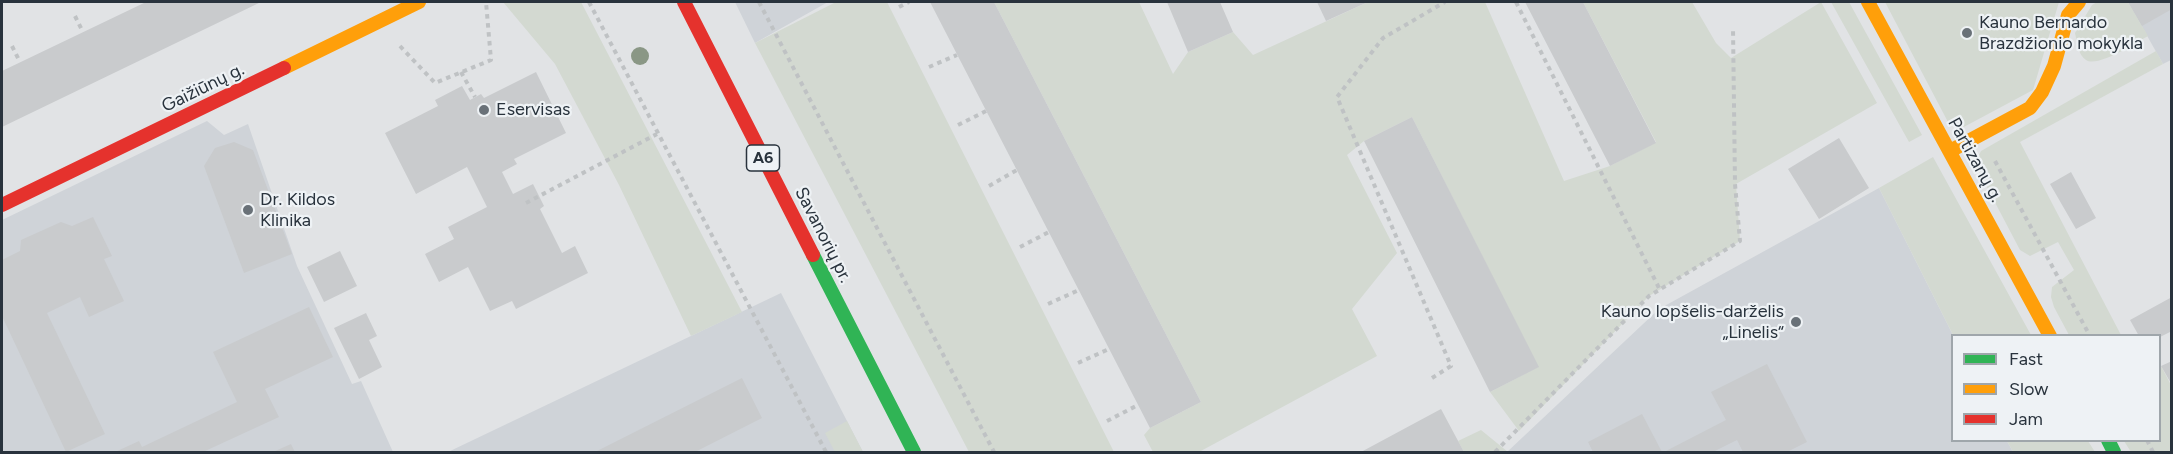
<!DOCTYPE html>
<html>
<head>
<meta charset="utf-8">
<style>
	body { margin:0 }
	#map { position:relative; width:2173px; height:454px; overflow:hidden; background:#e1e3e5; font-family:Figtree,sans-serif }
	canvas { display:block }
	.frame { position:absolute; inset:0; border:3px solid #29333d; pointer-events:none }
	.legend { position:absolute; left:1951px; top:334px; width:210px; height:108px; box-sizing:border-box; background:#eef2f5; border:2px solid #9fa6ab; margin:0; padding:8px 10px; list-style:none; font-size:18px; color:#29333d }
	.legend li { display:flex; align-items:center; gap:12px; height:30px }
	.legend b { width:30px; border:2px solid #9fa6ab }
</style>
</head>
<body>
<div id="map">
<canvas width="2173" height="454"></canvas>
<div class="frame"></div>
<ul class="legend">
<li><b style="height:8px;background:#30b455"></b>Fast</li>
<li><b style="height:8px;background:#ff9f0a"></b>Slow</li>
<li><b style="height:8px;background:#e5322d"></b>Jam</li>
</ul>
</div>
<script>
const context = document.querySelector('canvas').getContext('2d');
context.lineJoin = 'round';
function fillPath(path, color) { context.fillStyle = color; context.fill(path, 'evenodd'); }
function stroke(path, color, width, dash) { context.strokeStyle = color; context.lineWidth = width; context.lineCap = dash ? 'butt' : 'round'; context.setLineDash(dash || []); context.stroke(path); }
function drawText(font, color, halo, rows, align = 'center') {
  context.font = font + ' Figtree,sans-serif'; context.lineWidth = 4.5; context.setLineDash([]); context.textBaseline = 'middle'; context.strokeStyle = halo; context.fillStyle = color; for (const [text, x, y, turn = 0] of rows) {
    context.save(); context.translate(x, y); context.rotate((+turn || 0) * Math.PI / 180); context.textAlign = isNaN(turn) ? turn : align; if (halo) context.strokeText(text, 0, 0); context.fillText(text, 0, 0); context.restore();
  }
}
fillPath(new Path2D(`
	M735,2H828L755,43Z
	M2128,2H2171V60L2163,64Z
	M207,121L224,135L248,124L297,266L352,384L361,381L393,452H2V220Z
	M1879,188L1953,335L1952,440L2007,441L2013,452H1507L1659,309Z
	M781,293L863,452H448Z`), '#cfd3d8');
fillPath(new Path2D(`
	M503,2H581L742,312L691,336L619,185L555,64Z
	M836,2H887L1114,452H969L755,43Z
	M994,2H1139L1173,74L1188,52L1233,32L1253,55L1368,2H1485L1564,181L1610,166L1656,142L1583,2H1692L1716,43L1731,58L1821,2L1877,103L1736,184L1740,241L1649,296L1519,431L1490,392L1538,367L1412,117L1364,141L1347,155L1397,253L1352,309L1377,356L1199,452H1153L1144,435L1150,428L1201,402Z
	M1831,2H1849L1922,135L1909,142Z
	M1885,2H2059L2033,90L1960,129L1948,122Z
	M2097,2H2128L2148,36C2137,42 2098,68 2086,60C2078,55 2077,42 2075,33L2092,5Z
	M2156,51L2163,64L2020,142L2121,335H2069L2054,307L2051,297L2052,287L2074,270L2058,242L2030,256L2020,250L1979,172L1977,159L1981,151Z
	M1933,157L2031,335H1953L1879,188Z
	M2161,366L2171,385V452H2131L2124,441L2160,440Z
	M847,421L863,452H835L825,433Z
	M1481,430L1508,452H1464L1458,441Z
	M2007,441H2088L2095,452H2013Z`), '#d3d9d1');
fillPath(new Path2D(`
	M146,2H261L2,127V71Z
	M930,2H994L1201,402L1150,428Z
	M1167,2H1220L1233,32L1188,52Z
	M1317,2H1368L1326,21Z
	M1525,2H1583L1656,143L1610,166Z
	M2128,2H2172V9L2142,26Z
	M536,72L566,133L514,159L517,164L502,172L513,194L533,184L544,206L540,209L562,253L575,246L588,273L516,309L512,301L490,311L468,267L439,282L425,254L454,239L448,227L487,207L467,167L416,194L385,133L438,106L435,100L462,86L470,100L481,94L484,98Z
	M1412,117L1539,367L1490,392L1364,141Z
	M1839,138L1869,188L1819,219L1788,169Z
	M234,142L253,150L292,254L244,273L204,166L215,148Z
	M2071,172L2096,218L2076,229L2050,184Z
	M93,217L112,256L104,259L124,301L89,317L80,297L47,313L105,434L66,452L2,316V260L20,251L21,240L61,222L72,226Z
	M340,251L357,286L324,302L307,267Z
	M2172,297V331L2160,337L2139,336L2130,320Z
	M309,307L333,357L265,389L279,417L203,452H115L139,441L142,447L237,402L213,352Z
	M366,313L377,336L369,340L382,367L359,379L334,328Z
	M2172,361V385L2161,366Z
	M1767,364L1807,442L1787,452H1743L1737,440L1713,452H1664L1726,420L1711,392Z
	M742,378L762,418L695,452H595Z
	M1441,409L1464,452H1361Z
	M1642,414L1662,452H1593L1588,442Z
	M291,444L295,452H273Z`), '#c9cbcd');
stroke(new Path2D(`
	M589,2L826,452
	M759,2L994,452
	M1516,2L1660,290
	M899,7L909,2
	M75,16L83,32
	M12,46L20,62
	M400,46L435,83L491,60L486,2
	M929,67L957,55
	M461,72L475,97
	M958,125L986,111
	M1995,161L2090,336
	M989,186L1017,170
	M526,203L657,134
	M1020,247L1049,232
	M1048,304L1079,290
	M1078,363L1109,349
	M1432,378L1451,366L1337,97L1383,38L1445,2
	M1107,421L1138,405
	M2147,440L2153,452
	M1495,452L1649,296L1740,241L1735,184L1733,27`), '#bfc2c4', 4, [4.5, 4.5]);
stroke(new Path2D(`
	M813,255L914,452
	M2108,440L2114,452`), '#30b455', 14);
stroke(new Path2D(`
	M1868,2L2050,336
	M284,68L419,2
	M1950,151L2030,108L2042,92L2054,66L2068,15L2079,2`), '#ff9f0a', 14);
stroke(new Path2D(`
	M684,2L813,255
	M2,205L284,68`), '#e5322d', 14);
context.fillStyle = '#8a9785';
for (const [x, y] of [
	[640,56]
]) { context.beginPath(); context.arc(x, y, 9, 0, 2 * Math.PI); context.fill(); }
for (const [x, y, r, color] of [
	[1967,33,6,"#697178"],
	[484,110,6,"#697178"],
	[248,210,6,"#697178"],
	[1796,322,6,"#697178"]
]) { const dot = new Path2D(); dot.arc(x, y, r, 0, 2 * Math.PI); context.fillStyle = color; context.fill(dot); stroke(dot, '#eef2f5', 2); }
for (const [x, y, w] of [
	[763,158,33]
]) { const box = new Path2D(); box.roundRect(x - w / 2, y - 13, w, 26, 4.5); context.fillStyle = '#eef2f5'; context.fill(box); stroke(box, '#29333d', 1.5); }
drawText('bold 16px', '#29333d', null, [
	["A6",763,158]
]);
drawText('18px', '#29333d', '#eef2f5', [
	["Kauno Bernardo",1979,23],
	["Brazdžionio mokykla",1979,44],
	["Eservisas",496,110],
	["Dr. Kildos",260,200],
	["Klinika",260,221],
	["Kauno lopšelis-darželis",1784,312,"right"],
	["„Linelis“",1784,333,"right"]
], 'left');
drawText('18px', '#29333d', '#eef2f5', [
	["Gaižiūnų g.",203,88,-26],
	["Partizanų g.",1975,160,61],
	["Savanorių pr.",823,235,63]
]);
</script>
</body>
</html>
